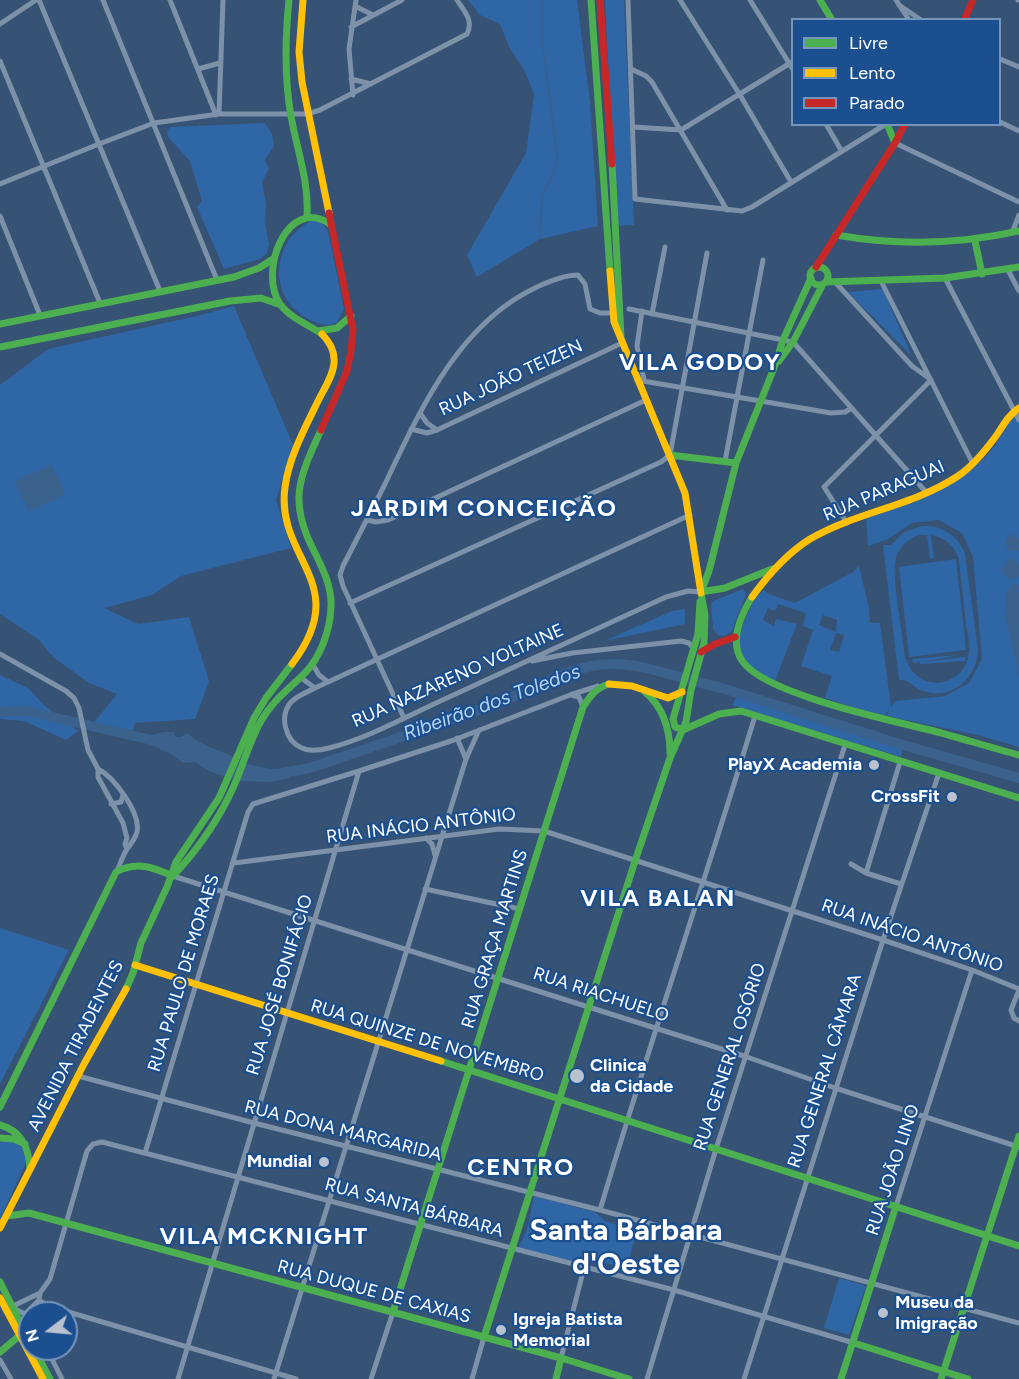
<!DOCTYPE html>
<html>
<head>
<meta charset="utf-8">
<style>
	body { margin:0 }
	#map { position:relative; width:1019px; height:1379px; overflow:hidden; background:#365274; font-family:Figtree,sans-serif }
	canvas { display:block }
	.legend { position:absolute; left:791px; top:18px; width:210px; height:108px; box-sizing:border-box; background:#1b4f8f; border:2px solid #7695bc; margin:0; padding:8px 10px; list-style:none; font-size:18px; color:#fff }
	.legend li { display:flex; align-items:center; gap:12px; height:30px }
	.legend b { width:30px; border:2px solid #7695bc }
	.north { position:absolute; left:18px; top:1301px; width:60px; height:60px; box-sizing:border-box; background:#1b4f8f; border:2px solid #7695bc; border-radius:50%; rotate:254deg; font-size:16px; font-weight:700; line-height:24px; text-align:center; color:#fff }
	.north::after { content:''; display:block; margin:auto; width:21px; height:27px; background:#b9c2ce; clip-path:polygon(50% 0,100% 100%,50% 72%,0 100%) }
</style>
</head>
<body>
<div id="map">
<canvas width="1019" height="1379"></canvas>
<ul class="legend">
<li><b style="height:8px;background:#4caf50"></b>Livre</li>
<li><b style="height:8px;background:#ffc107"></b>Lento</li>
<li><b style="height:8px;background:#c62828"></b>Parado</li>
</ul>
<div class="north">N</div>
</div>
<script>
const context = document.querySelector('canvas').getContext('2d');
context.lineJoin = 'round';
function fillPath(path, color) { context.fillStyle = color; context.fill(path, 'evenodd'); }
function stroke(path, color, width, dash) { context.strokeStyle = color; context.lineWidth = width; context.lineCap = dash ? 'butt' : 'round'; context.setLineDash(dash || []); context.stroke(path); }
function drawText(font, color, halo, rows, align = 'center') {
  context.font = font + ' Figtree,sans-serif'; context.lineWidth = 4.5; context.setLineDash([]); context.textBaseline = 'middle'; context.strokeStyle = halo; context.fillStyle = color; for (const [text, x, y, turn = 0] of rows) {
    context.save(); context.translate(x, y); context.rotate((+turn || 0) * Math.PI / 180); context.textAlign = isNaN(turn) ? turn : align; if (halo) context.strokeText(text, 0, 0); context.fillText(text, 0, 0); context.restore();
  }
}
fillPath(new Path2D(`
	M468,0H577L590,102L598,226L540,239L477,277L467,255L526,153L534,94L524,70L509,47L500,24L480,15Z
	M605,0H624L634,225L616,226Z
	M265,123L272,134L274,146L265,160L269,168L262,183L266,204L265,223L269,244L267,253L260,259L224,269L197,207L202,201L190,161L168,137L167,130L171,127Z
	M313,220L321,222L328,231L344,309L337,322C329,327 324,325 315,322C267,304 268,241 313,220Z
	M883,289L911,355L848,292Z
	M234,306L293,445L276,500L291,548L181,576L152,595L104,608L138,624L189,617L209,681L195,719L135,723L131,735L91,726L117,694L89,683L53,657L38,639L0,614V385L48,349L201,315Z
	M1014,414L1019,421V747L978,735L887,716L889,710L883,717L825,698L832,676L801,666L813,630L803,626L806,613L778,604L775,611L768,608L763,620L774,626L776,619L797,624L775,681C743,667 730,652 746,618C751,606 754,598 764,590L768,594L795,603L853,572L859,566L869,608L870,623H880L891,707L896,701L945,696L969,683L982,659L973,557L962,533L939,520L912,523L888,539L868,546L866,518C909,502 957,489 989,453C999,441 1006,427 1014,414ZM823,615L837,620L836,632L819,625ZM836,633L844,635L839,652L830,650Z
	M922,526C942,525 957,535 965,553L978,650C977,678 952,701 923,691C914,688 909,679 899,680L883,545H891L904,532ZM918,535H927L930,559L934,558L931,535C946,538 955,546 959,560C961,581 964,603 966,625C968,635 971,647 968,657C965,674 947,686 930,682C917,679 909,669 905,657C903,636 891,575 896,558C899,547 908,539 918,535Z
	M956,559L966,650L909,657L899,567Z
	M743,589L746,594L732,631L724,636L718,635L713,629L711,605L713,601Z
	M685,609V624L604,641L672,611Z
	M959,655L922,662L965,657L966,661L920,664V662L913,663L912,659Z
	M0,675L28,688L45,706L78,731L66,740L24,721L0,719Z
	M738,693L903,745L901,757L732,705Z
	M0,928L69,950L0,1084Z
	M3,1141L15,1142L24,1150L28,1158L0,1219V1143Z
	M534,1196L595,1212L605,1221L637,1230L626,1271L621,1270L620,1267L595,1260L580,1264L519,1248C520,1241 523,1240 525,1234C530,1222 531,1208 534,1196Z
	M839,1278L866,1286L849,1335L824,1328Z`), '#2f66a5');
fillPath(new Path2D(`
	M52,465L65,495L28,511L15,481Z
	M1012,534L1019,538V551H1010L1005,544L1007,538Z
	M1008,559H1013L1019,564V577L1012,579L1011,582L1002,571Z
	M1013,583L1019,586V675L1005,615L1006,594Z
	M164,732H174L175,737H181L188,733L193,738L210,747L232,756L237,762L271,769L290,768L296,771L290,778L270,782L240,781L211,772L194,762L183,763L174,756L145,742L147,736Z
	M914,747L975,761L1019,774V778Z`), '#3b618d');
stroke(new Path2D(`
	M540,239L542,196L558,162L542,40V0`), '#3b618d', 1.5);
stroke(new Path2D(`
	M0,712L27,711L160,742
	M283,773L310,768C372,747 434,726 495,704C531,691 572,664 611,664C645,663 687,681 722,688L903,745L1019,778`), '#3b618d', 10);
stroke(new Path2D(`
	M39,0L160,291
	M103,0L217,280
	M170,0L216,115
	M628,0L635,199L742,211L752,207L886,124
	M680,0L740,95L791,182
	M750,0L792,68
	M896,0L909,20
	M1018,0H1019
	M899,5L921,20
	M355,6L373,15
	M0,24L36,0
	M351,27L402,0
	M1000,59L1019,67
	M0,61L100,303
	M198,69L220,63
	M631,69L646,76L652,82L727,210
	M351,79L371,84
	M353,95L349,49L356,0
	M219,114L223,0
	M1000,122L1019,131
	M826,124L841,150
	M633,127L681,130L792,62
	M895,143L1019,202
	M0,184L99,144L154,123L219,114H307L320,110L467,34C474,20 464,11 457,0
	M0,216L40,315
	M1012,233L1019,215
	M1008,270L1019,291
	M945,278L1019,420
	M881,281L973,464
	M835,282L912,366L930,379
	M629,309L793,342L926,492
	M642,311L637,346L644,380
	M652,314L665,247
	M637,380L831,413L845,412L852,408
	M420,413L427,423L437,430
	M411,429L427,433L437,430L622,343
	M725,461L763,260
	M375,505L380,514L388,520
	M690,515L315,688C307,692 297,696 291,702C279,716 285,741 302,748C310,752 321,750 329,748C367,739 411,714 447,698C520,664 593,631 666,597L688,591L701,592
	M367,520L376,522L388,520L646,400
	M847,523L824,487L931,380
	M350,603L661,462L670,455L707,253
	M0,654L66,691L74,698L79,708L88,750L98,769V777L123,823L127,838L125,844L127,849
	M532,661L572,653L681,641L689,643L694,649
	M312,663L319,675L328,682
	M300,677L315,688
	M571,695L579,697L583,707
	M404,718L343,586L340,575L343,566C357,539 371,511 385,484C420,410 459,322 539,286C551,281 565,275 578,275L585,284L590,309L600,313H613
	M457,738L466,759
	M900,762L866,873L901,884
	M98,769C114,777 141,813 137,832C135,839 131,844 127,849C123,855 120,864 117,871
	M111,804L121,802L123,795
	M426,838L432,844L435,855
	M234,863L499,829L544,831L883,940L972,970L1019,989
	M851,864L866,873
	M173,876L747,1057L835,1088L1019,1147
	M425,889L520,909
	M1019,990L1011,1010L1014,1018L1019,1021
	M78,1076L254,1123L600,1210L1019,1323
	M145,1153L248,812L253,804L359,771L454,740L570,695L598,686
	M896,1206L972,970
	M600,1210C649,1045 705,881 755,716
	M39,1300L40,1293L50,1279L87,1151L93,1144L102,1142L674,1290L854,1343
	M39,1300L48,1306L296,1379
	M11,1307L40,1293
	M11,1307L25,1314L30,1322
	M25,1314L39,1300
	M47,1349L62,1379
	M561,1358L584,1268
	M0,1360L11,1379
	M178,1379L359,771
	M274,1379L466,759L479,730
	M371,1379L393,1312
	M472,1379L484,1337
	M647,1379L716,1149L845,745
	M744,1379L883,940L939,773`), '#7d92a8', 5);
stroke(new Path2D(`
	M289,0C285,39 284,77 291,116C297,150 309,181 307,216
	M591,0L610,271
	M820,0L832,20
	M887,124L895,143
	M612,164L621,337
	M836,235C899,246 957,245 1019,231
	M975,241L982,274
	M810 276a9 9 0 1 1 18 0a9 9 0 1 1-18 0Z
	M826,282L945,278L1019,267
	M0,324L234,277L259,268L273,259
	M318,331L337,328L351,316
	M322,334C309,325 290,318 280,304C258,272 287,195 330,224
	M0,347L230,301L261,298L281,305
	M779,361L793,342L823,284
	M670,455L736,463
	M772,569L725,588L701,592L709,571L736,463L774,368L783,340L811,278
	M752,597C741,615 728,642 743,662C766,694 889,720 930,730C960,738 989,747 1019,755
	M645,692C664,708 670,729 670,753
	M683,730L719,714L741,711L1019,798
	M683,730L675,727L673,719L698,634L700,602
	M174,875C197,850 219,819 233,788C243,766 249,742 261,721C272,701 289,689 304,674C321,657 330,630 331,607C332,587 323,569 314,551C288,501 299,478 321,430
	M126,989L133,973L141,943L167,887L176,862L219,798L254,718L266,698L292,664
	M441,1061L1019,1246
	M0,1107L116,872C137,861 152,867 173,876
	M0,1125C22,1131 29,1148 30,1169
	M0,1138L14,1139L25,1144
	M7,1216L29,1213L561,1358L629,1379
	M0,1282L30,1342
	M393,1312L583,707C590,696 596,688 609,684
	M484,1337L635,861L670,758L686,722L691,690L704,643L705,615L701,593
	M854,1343L968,1379
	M34,1349L50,1379
	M0,1352L19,1336
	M556,1379L561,1358
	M841,1379L896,1206
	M941,1379L1019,1136`), '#4caf50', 7);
stroke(new Path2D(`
	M303,0L299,52L302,82L329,213
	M610,271L614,322L685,493L701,593
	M752,597C768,575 786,554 810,539C856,512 913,506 958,476C973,466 985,451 996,436C1003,426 1008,415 1019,408
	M292,664C354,582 275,560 285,487C289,457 305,428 318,401C324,389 333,376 334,363C335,351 330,343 322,334
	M609,684L632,686L668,698L682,692
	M135,965L441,1061
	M0,1228L84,1064L126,989
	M0,1298L43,1379`), '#ffc107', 7);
stroke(new Path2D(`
	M600,0L612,164
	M964,20L973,0
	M816,267L895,143L905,124
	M321,430L347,371L351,351L353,330L329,213
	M701,652L715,644L735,637`), '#c62828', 7);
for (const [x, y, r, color] of [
	[874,765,6,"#b9c2ce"],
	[952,797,6,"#b9c2ce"],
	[577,1076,8,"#b9c2ce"],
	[324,1162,6,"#b9c2ce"],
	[883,1313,6,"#b9c2ce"],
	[501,1330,6,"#b9c2ce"]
]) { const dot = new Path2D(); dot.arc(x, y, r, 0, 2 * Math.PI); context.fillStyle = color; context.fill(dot); stroke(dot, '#1b4f8f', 2); }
drawText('18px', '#fff', '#1b4f8f', [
	["RUA JOÃO TEIZEN",511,378,-25],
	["RUA PARAGUAI",884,491,-23],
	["RUA NAZARENO VOLTAINE",458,676,-24],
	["RUA INÁCIO ANTÔNIO",421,826,-7],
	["RUA INÁCIO ANTÔNIO",912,936,19],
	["RUA GRAÇA MARTINS",495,939,-73],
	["RUA PAULO DE MORAES",184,973,-73],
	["RUA JOSÉ BONIFÁCIO",280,985,-73],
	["RUA RIACHUELO",601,995,18],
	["RUA QUINZE DE NOVEMBRO",427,1041,17],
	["AVENIDA TIRADENTES",76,1046,-63],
	["RUA GENERAL OSÓRIO",730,1057,-72],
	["RUA GENERAL CÂMARA",825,1071,-72],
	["RUA DONA MARGARIDA",343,1131,14],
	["RUA JOÃO LINO",893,1170,-72],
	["RUA SANTA BÁRBARA",414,1208,15],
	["RUA DUQUE DE CAXIAS",374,1292,15]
]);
drawText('bold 18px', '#fff', '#1b4f8f', [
	["PlayX Academia",862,765],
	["CrossFit",940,797],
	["Clinica",590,1066,"left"],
	["da Cidade",590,1087,"left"],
	["Mundial",312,1162],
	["Museu da",895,1303,"left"],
	["Imigração",895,1324,"left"],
	["Igreja Batista",513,1320,"left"],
	["Memorial",513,1341,"left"]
], 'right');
drawText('italic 20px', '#b5d3f5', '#1b4f8f', [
	["Ribeirão dos Toledos",492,703,-20]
]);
context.letterSpacing = '1.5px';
drawText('bold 24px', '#fff', '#1b4f8f', [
	["VILA GODOY",700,363],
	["JARDIM CONCEIÇÃO",484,509],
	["VILA BALAN",658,899],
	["CENTRO",521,1168],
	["VILA MCKNIGHT",264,1237]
]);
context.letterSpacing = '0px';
drawText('bold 30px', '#fff', '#1b4f8f', [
	["Santa Bárbara",626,1231],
	["d'Oeste",626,1265]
]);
</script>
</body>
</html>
